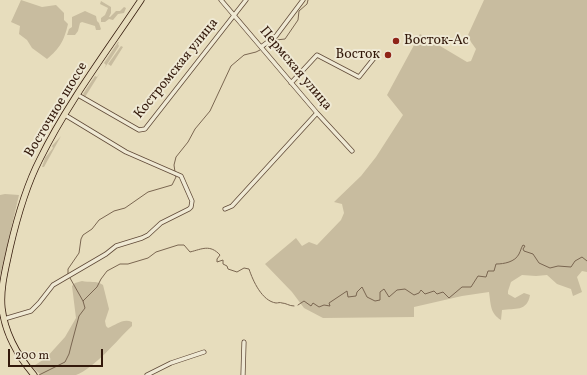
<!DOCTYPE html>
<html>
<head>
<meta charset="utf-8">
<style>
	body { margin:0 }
	#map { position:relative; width:587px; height:375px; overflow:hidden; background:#e7ddbd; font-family:Vollkorn,serif }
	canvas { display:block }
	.scale { position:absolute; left:8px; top:349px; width:95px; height:18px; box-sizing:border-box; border:2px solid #33190b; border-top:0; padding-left:5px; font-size:12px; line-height:14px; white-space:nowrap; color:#33190b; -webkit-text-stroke:3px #efe9d4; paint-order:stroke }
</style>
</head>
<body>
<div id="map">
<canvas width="587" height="375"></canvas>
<div class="scale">200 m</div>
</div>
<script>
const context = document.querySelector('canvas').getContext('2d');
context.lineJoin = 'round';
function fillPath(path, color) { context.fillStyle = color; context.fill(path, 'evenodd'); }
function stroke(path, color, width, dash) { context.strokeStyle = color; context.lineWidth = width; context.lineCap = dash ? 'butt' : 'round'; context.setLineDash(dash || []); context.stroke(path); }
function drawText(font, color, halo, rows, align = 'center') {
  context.font = font + ' Vollkorn,serif'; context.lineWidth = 4; context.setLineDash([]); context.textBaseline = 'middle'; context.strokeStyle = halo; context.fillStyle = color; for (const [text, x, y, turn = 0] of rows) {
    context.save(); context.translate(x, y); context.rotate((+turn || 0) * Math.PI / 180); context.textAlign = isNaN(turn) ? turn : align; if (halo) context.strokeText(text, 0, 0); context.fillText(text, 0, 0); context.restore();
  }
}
fillPath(new Path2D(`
	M21,0L42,7L56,5L64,13V20L68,24C64,41 60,48 47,59L32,48L27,40L19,34L20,26L11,22Z
	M484,0H587V272L582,271L577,277L582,292L573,296L571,289L557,284L547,275L536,276L522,275L511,282L508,291V294L515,298L524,293L530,295C527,312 515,308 502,310L501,320C490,313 491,305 489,292L462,296L414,307V317L323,318L304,308L292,292L265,264L296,238L302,246L309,242L317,245L341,220L344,213L342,204L334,202L361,176L376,157L403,115L387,95L420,34L467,62L471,61L476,49L471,42L468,35Z
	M101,1L111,7V13L109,17H110L116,11H120L124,7L126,8L124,13L118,14L113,20L109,19L105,22H101V18L105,15L108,8L100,4Z
	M85,11L96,16L97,21L99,23L101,29L100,30H96L95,26L82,22L80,23L78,31L75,35H67L69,29L72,27V17Z
	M118,42H119L118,44L119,46L104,69L106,65L104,63Z
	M121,46L123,47L111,66L108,64Z
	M100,73L85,97L83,94L95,76L97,77Z
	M61,136L44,167H42L45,158L53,148L52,146Z
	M5,194L19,195L0,276V195Z
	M82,281C89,283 96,280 103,285L109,309L105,321L106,326L108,328C116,325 123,318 132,322V326C117,340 95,368 76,375C68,375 50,375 41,375L32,367L46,358L65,337L76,318L72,286L75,283Z`), '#c8bc9f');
stroke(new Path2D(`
	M263,48L276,40L285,39L298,20L299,11L307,4L308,0
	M175,172L174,165L176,157L188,142L195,129L210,111L231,66L244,55L256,52L260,50
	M68,275V269L79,253L81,239L83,235L92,229L99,220L114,211L125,208L148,192L172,185L176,177L175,175
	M70,278L83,301
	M298,305L304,301L311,306L313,303L319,307L324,305L330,306L329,303L347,291L348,297L356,296L357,292L362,287L367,297L375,301L380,300V292L384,289L389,297L397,290L405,289L414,295L419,293L421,290L425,294L434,291L437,294L443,292L449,298L462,287H471L478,276L486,277L488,271H494L496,264C504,264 515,262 519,254C521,250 521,248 523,245L525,246L523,249L524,251L533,254L539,263L550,268L558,266L571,267L575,261L582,257L587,261
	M39,375L65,362L69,354L71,346L79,316L85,308L83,301L97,287L101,279L107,271L120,264H128L148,258L156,252L178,245H184L190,252C202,249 210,244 220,255L217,259V262L223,260V264L227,266L228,269L237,272L244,268L249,269C253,281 262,301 276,303C278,303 280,302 282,303C286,303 289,306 294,306`), '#7a6651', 1);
const minor = new Path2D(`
	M221,0L317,113L352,151
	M261,47L276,36L303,0
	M291,83L317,55L359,77L375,57
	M78,95L139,130L145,129L246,0
	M225,209L232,206L317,113
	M4,319L31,311L39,303L53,285L106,254L116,246L142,238L148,235L161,223L189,209L191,207L192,201L181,176L126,152L65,115
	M147,375L171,363L204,352
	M243,375L244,342`);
const primary = new Path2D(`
	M34,375C17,355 5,334 2,308C0,288 6,267 10,248C17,218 26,186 40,159C67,104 107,51 141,0`);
stroke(minor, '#604a38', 5);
stroke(primary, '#33190b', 7);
stroke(minor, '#efe9d4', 3.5);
stroke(primary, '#e7ddbd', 5.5);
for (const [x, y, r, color] of [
	[396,41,4,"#8f2418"],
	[388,55,4,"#8f2418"]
]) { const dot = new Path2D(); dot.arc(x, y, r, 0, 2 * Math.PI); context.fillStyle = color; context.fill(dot); stroke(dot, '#efe9d4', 1.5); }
drawText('14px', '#33190b', '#efe9d4', [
	["Восток-Ас",404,41],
	["Восток",380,55,"right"]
], 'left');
drawText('14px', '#33190b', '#efe9d4', [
	["Костромская улица",177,69,-51],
	["Пермская улица",295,69,50],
	["Восточное шоссе",57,110,-59]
]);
</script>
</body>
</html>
